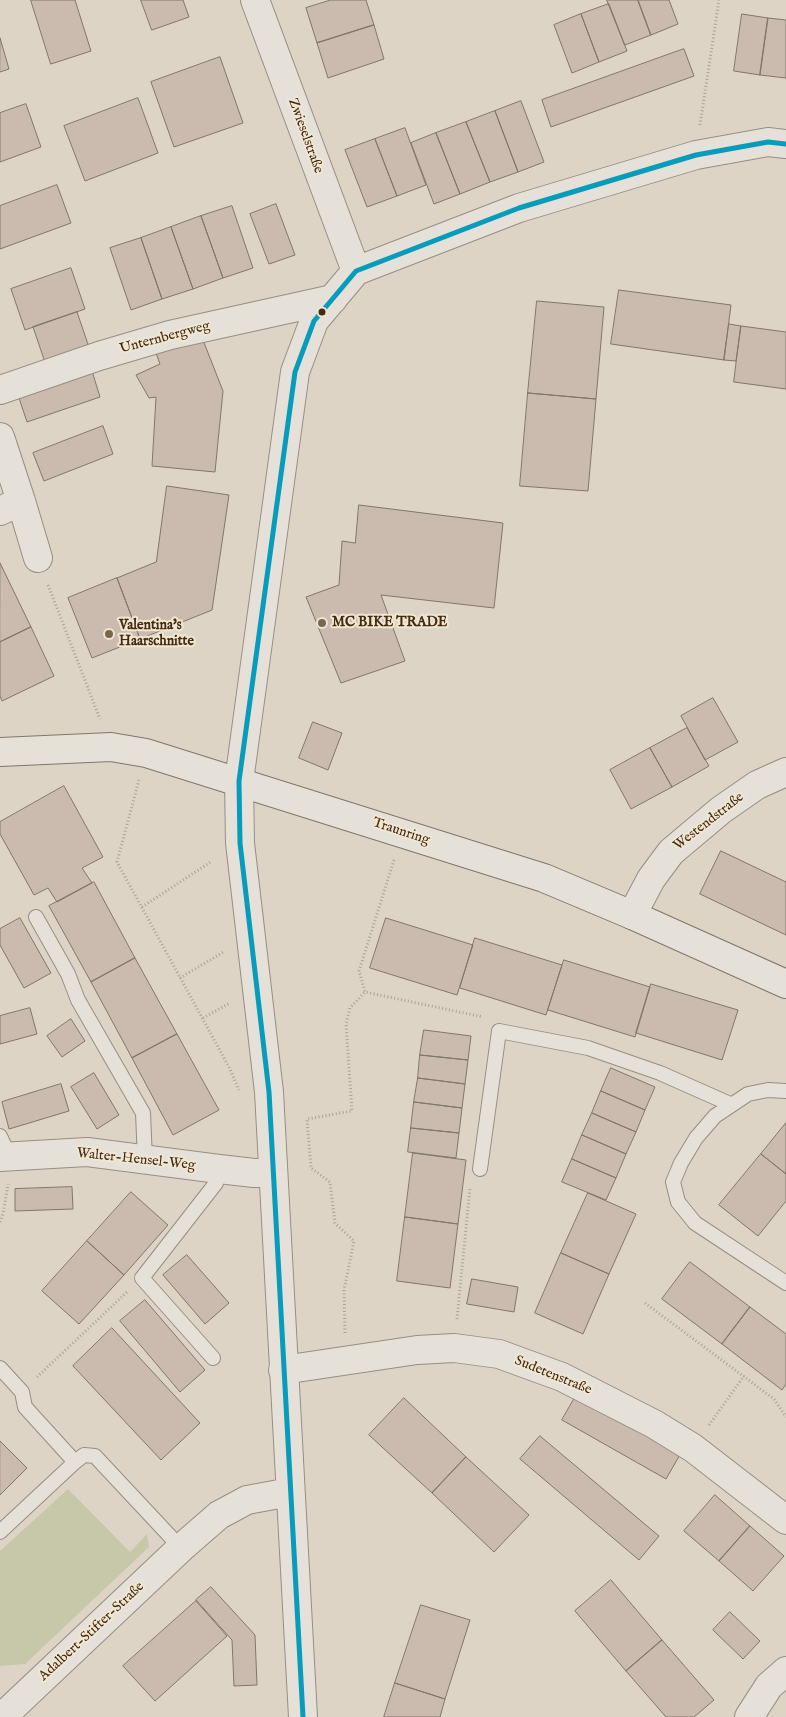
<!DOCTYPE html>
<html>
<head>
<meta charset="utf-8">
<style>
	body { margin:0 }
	canvas { display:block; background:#ddd4c5 }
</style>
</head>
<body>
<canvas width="786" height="1717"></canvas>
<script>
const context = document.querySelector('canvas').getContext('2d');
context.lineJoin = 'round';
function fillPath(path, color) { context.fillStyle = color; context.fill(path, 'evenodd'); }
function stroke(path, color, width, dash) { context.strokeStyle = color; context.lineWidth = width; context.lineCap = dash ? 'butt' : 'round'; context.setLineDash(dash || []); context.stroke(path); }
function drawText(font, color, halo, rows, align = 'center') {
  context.font = font + ' "IM FELL English",serif'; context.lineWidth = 4; context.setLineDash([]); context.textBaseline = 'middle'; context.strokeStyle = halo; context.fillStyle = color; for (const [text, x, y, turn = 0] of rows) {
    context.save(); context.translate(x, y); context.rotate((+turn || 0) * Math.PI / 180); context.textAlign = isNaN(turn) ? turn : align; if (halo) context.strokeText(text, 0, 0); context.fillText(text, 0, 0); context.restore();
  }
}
fillPath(new Path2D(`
	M68,1489L130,1552L147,1534L149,1547L25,1664L0,1666V1551Z`), '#c6c8a9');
const building = new Path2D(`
	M31,0H75L91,51L51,64Z
	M141,0H183L189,17L152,30Z
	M331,0H366L374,25L317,43L306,8Z
	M607,0H638L651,35L625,45Z
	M638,0H669L678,24L651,35Z
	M609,4L627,51L599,62L581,14Z
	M581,14L599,62L572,73L554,25Z
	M742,14L768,18L760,75L734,71Z
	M768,18L786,20V78L760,75Z
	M374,25L384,59L328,78L317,43Z
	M0,38L9,69L0,72Z
	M684,49L694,76L551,127L542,100Z
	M220,57L243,123L174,147L151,82Z
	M138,98L158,153L85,181L64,126Z
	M521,101L544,162L518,172L495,111Z
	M26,104L41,147L0,162V113Z
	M495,111L518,172L490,182L466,122Z
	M466,122L490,182L460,194L436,133Z
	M405,128L426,185L397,196L375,139Z
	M436,133L460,194L434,204L411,143Z
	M375,139L397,196L367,207L345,150Z
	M57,185L71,223L0,249V206Z
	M276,204L295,255L269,264L250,214Z
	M232,206L253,268L223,278L201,216Z
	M201,216L223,278L193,289L171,227Z
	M171,227L193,289L162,299L141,238Z
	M141,238L162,299L131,310L110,248Z
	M71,268L85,309L25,330L11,289Z
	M619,290L731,305L724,360L611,344Z
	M537,301L604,307L596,399L528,393Z
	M77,312L91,353L47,368L33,327Z
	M729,324L741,326L736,361L724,360Z
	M741,326L786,332V389L734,382Z
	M201,335L223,391L215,472L152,466L156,397L149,398L136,375L160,364L156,353Z
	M92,371L100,397L27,422L18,395Z
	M528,393L596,399L588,491L520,486Z
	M103,426L113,454L44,481L33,453Z
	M167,486L229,495L212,610L140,639L117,578L156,562Z
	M359,505L503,523L494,608L381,595L405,661L341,683L306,597L339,585L342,541L355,543Z
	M0,563L31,627L0,642Z
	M117,578L140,639L92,658L68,598Z
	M31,627L54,676L2,701L0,696V642Z
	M713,698L738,742L705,760L681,716Z
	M313,722L342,733L328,770L299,758Z
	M687,728L709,766L672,787L650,748Z
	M650,748L672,787L631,809L610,770Z
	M64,786L103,857L82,868L92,883L57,902L48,888L34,895L0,834V822Z
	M721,851L786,882V935L700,894Z
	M94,882L135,958L91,982L49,906Z
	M20,918L51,973L24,988L0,945V929Z
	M386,918L473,945L457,995L370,968Z
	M475,938L562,965L546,1015L460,988Z
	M135,958L177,1034L132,1058L91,982Z
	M564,960L650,987L635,1037L548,1010Z
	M651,984L738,1010L722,1060L636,1033Z
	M30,1008L37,1034L0,1044V1016Z
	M71,1019L85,1041L62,1057L47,1036Z
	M424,1030L471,1036L468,1060L420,1055Z
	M177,1034L219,1110L173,1135L132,1058Z
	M420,1055L468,1060L465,1084L418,1078Z
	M611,1068L655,1087L645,1110L601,1091Z
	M94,1073L119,1115L97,1129L71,1087Z
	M418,1078L465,1084L462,1108L414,1102Z
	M61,1084L69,1111L9,1129L2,1102Z
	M601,1091L645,1110L636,1132L592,1113Z
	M414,1102L462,1108L459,1133L411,1128Z
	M592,1113L636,1132L626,1154L582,1135Z
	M786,1123V1174L761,1154Z
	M411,1128L459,1133L456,1158L408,1152Z
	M582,1135L626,1154L616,1178L572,1159Z
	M413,1153L466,1160L458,1224L405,1217Z
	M761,1154L786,1174V1201L758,1236L719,1205Z
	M572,1159L616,1178L606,1200L562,1182Z
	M72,1187L73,1209L15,1211V1189Z
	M131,1192L168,1225L124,1275L87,1241Z
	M588,1193L636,1214L609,1274L561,1253Z
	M405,1217L458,1224L450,1288L397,1281Z
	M87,1241L124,1275L79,1324L42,1291Z
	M561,1253L609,1274L583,1334L535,1313Z
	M187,1255L229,1303L205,1324L163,1275Z
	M690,1262L750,1307L722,1344L662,1299Z
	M472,1279L518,1287L514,1312L467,1304Z
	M145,1300L205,1370L180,1392L120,1321Z
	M750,1307L786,1334V1384L782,1390L722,1344Z
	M112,1328L200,1423L161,1460L73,1366Z
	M577,1394L681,1453L666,1479L562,1420Z
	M404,1398L466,1457L432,1493L369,1435Z
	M540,1436L659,1536L639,1560L520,1459Z
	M0,1441L27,1468L0,1495Z
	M466,1457L529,1515L494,1552L432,1493Z
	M715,1495L750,1526L719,1561L684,1531Z
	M750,1526L784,1556L753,1591L719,1561Z
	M611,1580L662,1640L626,1671L575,1611Z
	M211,1587L255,1635L257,1685L234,1686L232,1640L196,1600Z
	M196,1601L227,1636L155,1701L123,1666Z
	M421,1605L470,1620L445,1699L395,1683Z
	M730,1612L760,1641L743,1659L713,1630Z
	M662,1640L714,1700L694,1717H666L626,1671Z
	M395,1683L445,1699L440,1717H384Z`);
fillPath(building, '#cbbbaf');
stroke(building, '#80766b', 1);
const lane = new Path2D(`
	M36,917L68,974L78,1000L143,1113L145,1160
	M786,1091L768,1090L748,1094L715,1116L696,1138L681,1163L673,1182L678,1202L695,1223L786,1283
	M0,1136L9,1156
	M480,1169L499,1031L588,1048L660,1073L730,1104
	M213,1358L142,1278L216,1183L219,1169
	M0,1368L22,1392L25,1407L75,1462
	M0,1532L75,1462L84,1455L95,1456L181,1548`);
const street = new Path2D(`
	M255,0L356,271
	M0,390L99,356L170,335L333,299
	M0,437L21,501L38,558
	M0,511L21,501
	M632,915L651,879L671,852L721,810L757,785L786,772
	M0,1157L87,1152L219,1169L254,1173H273
	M283,1370L417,1350L454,1348L499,1354L562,1377L654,1424L693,1448L786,1520
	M2,1717L181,1548L219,1515L247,1500L290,1492
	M303,1717L269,1092L240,843L239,781L295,372L314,321L356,271L519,208L696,155L768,142L786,144
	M749,1717L769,1686L786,1671`);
const secondary = new Path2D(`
	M0,752L111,747L146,753L544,878L632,915L786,984`);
stroke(lane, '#978e82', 16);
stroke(street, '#978e82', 30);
stroke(secondary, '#80766b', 30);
stroke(new Path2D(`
	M700,125L719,0
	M48,585L100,719
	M139,780L117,862L229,1067L239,1090
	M394,860L359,971L365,992L483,1017
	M142,907L212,861
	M180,978L225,951
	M203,1018L230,1003
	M0,1222L3,1214L8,1184
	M645,1303L774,1399L786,1417
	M457,1319L470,1188
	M345,1333L344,1290L354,1241L335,1223L330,1182L311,1168L307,1119L352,1111L346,1024L350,1008L365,992
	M37,1377L127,1292
	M709,1425L744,1376`), '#a8a299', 3, [1, 2.5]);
stroke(lane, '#e5e1d9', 14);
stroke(street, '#e5e1d9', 28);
stroke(secondary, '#e5e1d9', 28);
stroke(new Path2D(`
	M303,1717L269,1092L240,843L239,781L295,372L314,321L356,271L519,208L696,155L768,142L786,144`), '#079cbb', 5);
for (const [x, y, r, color] of [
	[322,312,4.5,"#442a10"],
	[322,623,5,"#7a664f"],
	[109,634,5,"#7a664f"]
]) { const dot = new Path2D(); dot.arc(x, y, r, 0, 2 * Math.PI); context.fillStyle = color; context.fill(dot); stroke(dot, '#efe6d3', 2); }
drawText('14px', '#442a10', '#efe6d3', [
	["Zwieselstraße",305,136,70],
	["Unternbergweg",165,338,-15],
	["Westendstraße",709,822,-38],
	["Traunring",401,832,18],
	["Walter-Hensel-Weg",136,1160,6],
	["Sudetenstraße",553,1376,22],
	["Adalbert-Stifter-Straße",92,1632,-43]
]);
drawText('bold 14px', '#442a10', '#efe6d3', [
	["MC BIKE TRADE",332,623],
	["Valentina's",119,626],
	["Haarschnitte",119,642]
], 'left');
</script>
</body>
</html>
